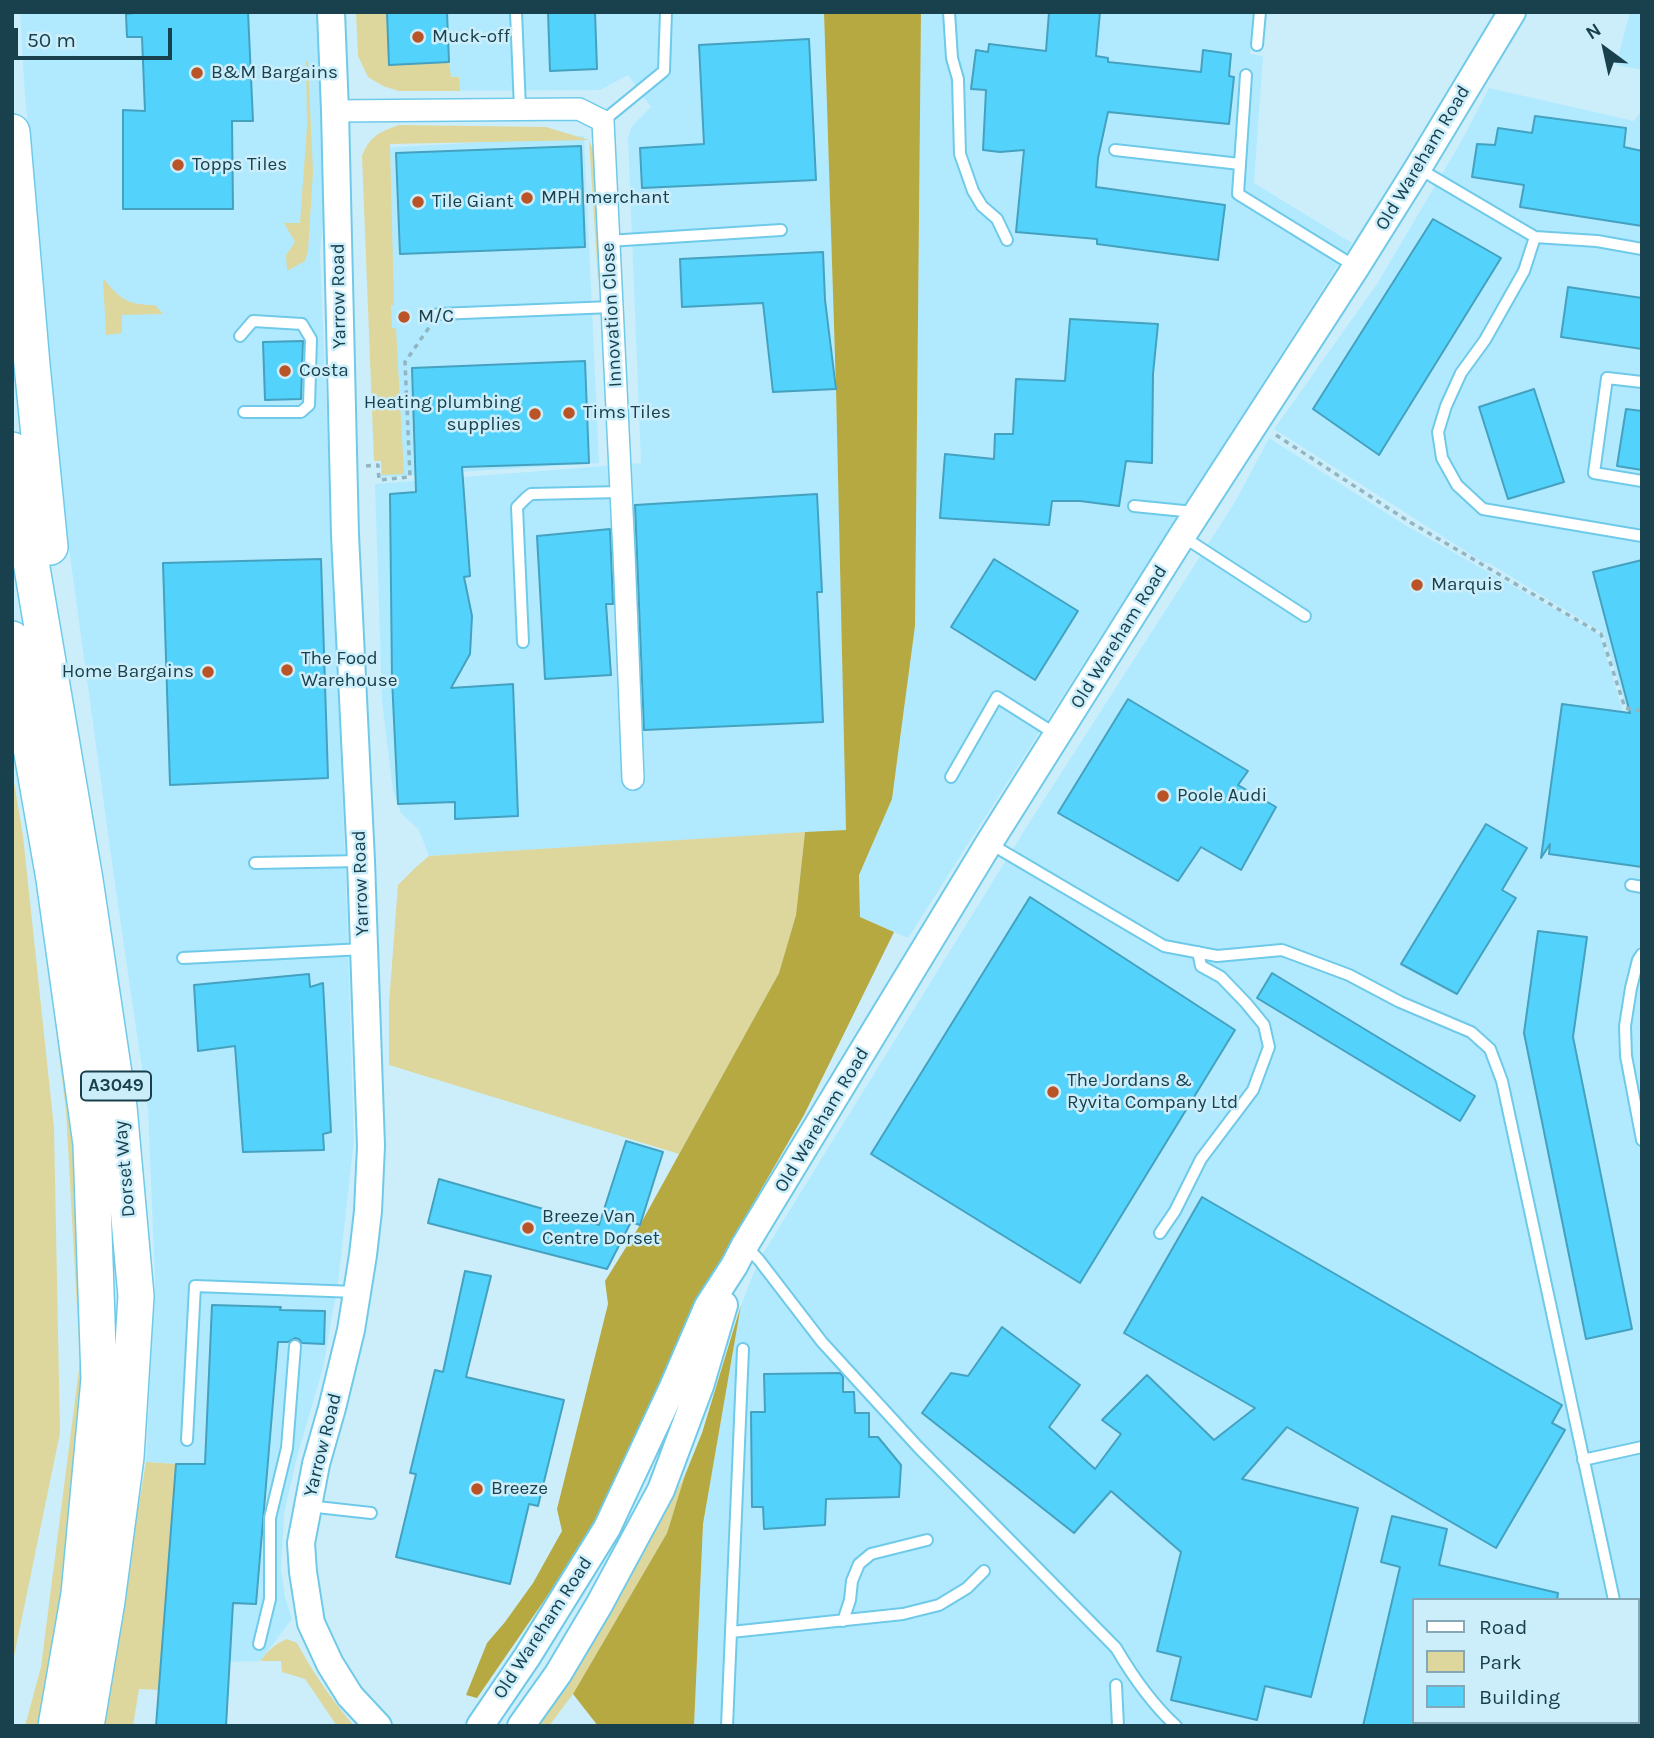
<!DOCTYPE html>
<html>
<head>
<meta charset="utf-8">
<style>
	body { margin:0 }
	#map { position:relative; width:1654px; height:1738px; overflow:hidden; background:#cceefa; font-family:Karla,sans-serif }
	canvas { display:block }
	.frame { position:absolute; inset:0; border:14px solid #19404d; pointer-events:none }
	.legend { position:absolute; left:1412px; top:1598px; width:228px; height:126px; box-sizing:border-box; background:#cceefa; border:2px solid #84a8b5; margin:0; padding:9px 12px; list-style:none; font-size:21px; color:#19404d }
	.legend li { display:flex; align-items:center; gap:14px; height:35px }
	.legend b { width:35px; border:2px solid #84a8b5 }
	.north { position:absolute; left:1570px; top:14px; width:70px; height:70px; -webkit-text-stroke:5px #cceefa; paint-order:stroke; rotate:327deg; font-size:19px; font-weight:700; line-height:28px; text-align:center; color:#19404d }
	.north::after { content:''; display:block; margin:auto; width:24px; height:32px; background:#19404d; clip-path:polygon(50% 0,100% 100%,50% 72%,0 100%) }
	.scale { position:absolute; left:14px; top:28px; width:158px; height:32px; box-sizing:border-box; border:4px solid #19404d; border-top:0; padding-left:9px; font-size:21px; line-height:24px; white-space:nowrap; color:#19404d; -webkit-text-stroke:5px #cceefa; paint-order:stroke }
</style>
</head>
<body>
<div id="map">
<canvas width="1654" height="1738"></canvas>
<div class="frame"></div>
<ul class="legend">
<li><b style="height:9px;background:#fff"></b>Road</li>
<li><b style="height:19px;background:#ddd79d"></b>Park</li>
<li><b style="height:19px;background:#53d3fc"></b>Building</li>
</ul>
<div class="north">N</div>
<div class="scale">50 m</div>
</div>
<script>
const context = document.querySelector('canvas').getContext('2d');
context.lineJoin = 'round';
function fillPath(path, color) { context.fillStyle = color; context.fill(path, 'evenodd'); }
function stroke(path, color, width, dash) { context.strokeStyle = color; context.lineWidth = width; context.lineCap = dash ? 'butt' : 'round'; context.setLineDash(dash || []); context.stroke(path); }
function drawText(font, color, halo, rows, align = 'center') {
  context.font = font + ' Karla,sans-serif'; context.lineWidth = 5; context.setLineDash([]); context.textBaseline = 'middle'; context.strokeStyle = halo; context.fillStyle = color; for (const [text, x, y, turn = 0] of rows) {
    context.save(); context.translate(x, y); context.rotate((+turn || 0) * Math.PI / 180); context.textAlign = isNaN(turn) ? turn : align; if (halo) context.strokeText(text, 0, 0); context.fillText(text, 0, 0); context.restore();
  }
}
fillPath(new Path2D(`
	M20,12H319L326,200L320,252L346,882L354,1141L338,1283L323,1368L297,1457L284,1514L281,1570L285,1597L292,1619L260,1661L230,1662L226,1726H156L176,1464L146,1462L155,1279L148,1110L114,877L67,534L25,96Z
	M384,12H824L836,389L847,830L429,856L419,830L401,813L393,791L382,701L375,484L641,463L628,138L632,126L651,107L628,75L600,90L399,91Z
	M921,12H1254L1250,54L1263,56L1254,183L1352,243L908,938L860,917L859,875L892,799L915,626Z
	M1630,12H1642V70L1616,65Z
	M1489,88L1634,121L1642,110V708L1626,706L1603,633L1489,563L1483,562L1274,429L1377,284L1462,140Z
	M584,136L599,463L381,477V148Z
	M1269,438L1405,525L1600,635L1623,712L1642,715V1726H694L703,1524L741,1305L759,1260L1029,823L1235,502ZM1414,1600H1638V1722H1414Z`), '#b1eaff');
fillPath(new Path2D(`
	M356,12H387L390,65L449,62L451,77H459L460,91H399L383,86L368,77L358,56Z
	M306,61H308L313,172L308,251L305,261L287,271L286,255L295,242L284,223H300L307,126Z
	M399,125L546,127L589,140L595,154L602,274L598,279L589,140L390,144L394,305L391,306L392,328H396L404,474L382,475L381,461H374L362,156C370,136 379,132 399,125Z
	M103,278C120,299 127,305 155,305L163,314L122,315V333L106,335Z
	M12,770L23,836L54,1128L60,1433L12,1666Z
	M805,832L796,915L779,973L679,1154L389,1065V1003L398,885L415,868L429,856Z
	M54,879L99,1379L56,1726H25L41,1667L80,1361L66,1111L38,881Z
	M146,1462L176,1464L159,1690L139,1689L133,1726H97L122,1604Z
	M685,1475L667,1533L573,1694L549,1726H536L565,1687L629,1579Z
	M287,1639L297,1643C313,1673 332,1700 354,1726H337L305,1679L282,1672L281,1661H260C268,1651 274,1644 287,1639Z`), '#ddd79d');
fillPath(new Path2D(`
	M824,12H921L915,626L892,799L859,875L860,917L894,932L804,1115L705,1287L626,1458L595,1520L550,1592L477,1698L466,1695L487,1643L505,1622L533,1583L562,1531L557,1509L608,1304L605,1281L640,1225L779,973L796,915L805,832L846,830L836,389Z
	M741,1305L703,1524L694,1726H598L573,1694L667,1533L685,1475L702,1433Z`), '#b6a942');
const building = new Path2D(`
	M141,12H248L253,121H232L233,209H123V110L145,111L142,37H127L126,14Z
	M387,12H447L449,62L389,65Z
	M548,12H595L597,69L550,71Z
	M1049,12H1100L1096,56L1108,58V62L1201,72L1203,50L1231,54L1229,76L1234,77L1229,124L1108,112L1098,158L1096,187L1225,205L1218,260L1097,244V239L1016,232L1024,150L1000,152L983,150L986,90L971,89L976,50L988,52L989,44L1046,51Z
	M809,39L816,180L642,188L640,148L704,144L699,45Z
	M1535,116L1626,128L1624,147L1642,151V226L1520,207L1524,185L1472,177L1477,144L1495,145L1498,128L1532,133Z
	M581,146L585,247L400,254L396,153Z
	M1433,219L1501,258L1379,455L1313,409Z
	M823,252L825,300L836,389L773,392L763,303L682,307L680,259Z
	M1568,287L1642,298V349L1561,337Z
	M1070,319L1158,324L1153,374L1152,463L1126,461L1119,506L1080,501H1052L1049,525L940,518L945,454L994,459L995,434H1013L1016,379L1065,381Z
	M303,341L301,399L265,400L263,342Z
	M585,361L589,463L462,467L470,576L464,577L472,616L470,654L451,688L513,684L518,816L455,819V802L398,804L392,679L390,494L416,492L412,368Z
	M1534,389L1564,482L1508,499L1479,407Z
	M1626,409L1642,411V470L1617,466Z
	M817,494L822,592H817L823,722L644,730L635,505Z
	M610,529L613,604H606L611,675L545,679L537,536Z
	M321,559L328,778L170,785L163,563Z
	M994,559L1078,611L1035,680L951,627Z
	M1642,560V867L1549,854L1550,844L1541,858L1562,704L1630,713L1593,572Z
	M1128,699L1248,771L1238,785L1276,807L1241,870L1201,847L1178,881L1058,813Z
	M1486,824L1527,848L1502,890L1516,898L1457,994L1401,964Z
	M1030,897L1235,1030L1080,1283L871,1154Z
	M1538,931L1587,937L1573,1037L1632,1329L1586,1339L1524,1033Z
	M1272,973L1475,1096L1460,1121L1257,998Z
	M309,974L310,987L323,983L331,1132L323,1134L324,1150L243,1152L235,1046L198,1051L194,985Z
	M626,1141L663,1152L640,1225L631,1222L607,1269L428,1223L439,1179L599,1225Z
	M1202,1197L1562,1405L1552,1423L1565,1430L1496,1548L1287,1427L1242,1479L1358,1508L1311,1697L1265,1686L1257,1720L1171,1700L1181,1657L1157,1651L1181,1552L1111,1491L1074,1533L922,1413L951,1373L968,1376L1002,1327L1080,1385L1049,1427L1095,1469L1121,1434L1102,1420L1147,1375L1214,1440L1255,1408L1124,1333Z
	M465,1271L491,1276L466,1377L564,1400L538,1506L529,1504L510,1584L396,1557L416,1474L410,1473L435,1370L443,1372Z
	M212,1305L281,1307L280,1310L325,1311L324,1344L302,1343L299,1339L295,1338L288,1342H278L256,1604L233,1603L226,1726H156L176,1464H205Z
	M840,1373L843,1377V1392H854L855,1413H869V1437H878L901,1465L899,1497L826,1499L825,1525L764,1529L763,1507H752L751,1412H765L764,1374Z
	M1392,1516L1447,1529L1439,1565L1558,1593L1557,1600H1414V1726H1363L1400,1567L1381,1562Z`);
fillPath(building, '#53d3fc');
stroke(building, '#44a1c0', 2);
const service = new Path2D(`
	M516,12L520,109
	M949,12L952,58L958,79L960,154L973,191L982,206L997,219L1007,240
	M1257,45L1260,12
	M1246,75L1238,194L1356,267
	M603,121L664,71L666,12
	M1115,150L1240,164
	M1418,168L1535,237L1524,271L1485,340L1461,373L1446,406L1438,432L1442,458L1457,485L1483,509L1642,536
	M1535,237L1597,241L1642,249
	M608,241L781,230
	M438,314L612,307
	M240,336L253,321L302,324L311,339L309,405L301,412H244
	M1642,382L1607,378L1594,473L1642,481
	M1134,506L1194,512
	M1182,536L1305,616
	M523,642L517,507L526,498L531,494L621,492
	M951,777L997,697L1057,735
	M989,843L1164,946L1217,956L1282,950L1349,975L1400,1002L1471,1032L1490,1049L1502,1081L1614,1600
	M255,863L361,861
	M1631,885L1642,887
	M1642,954L1638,960L1631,988L1625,1026L1626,1056L1642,1140
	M183,958L364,949
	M1160,1233L1175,1211L1201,1159L1253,1090L1269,1047L1264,1025L1246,1003L1221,977L1201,966L1198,952
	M745,1245L759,1260L822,1342L918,1447L1116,1648C1133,1677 1151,1703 1176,1726
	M187,1440L195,1286L356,1292
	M1583,1460L1642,1447
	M308,1506L371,1513
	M843,1621L850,1600L852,1581L859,1564L871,1554L927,1540
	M731,1632L903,1614L939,1605L967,1588L984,1571
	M259,1644L270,1599V1518L287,1448L295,1346
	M1116,1685L1118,1726
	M1638,1712L1641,1726
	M727,1726L743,1349`);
const minor = new Path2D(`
	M335,111L579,109L603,121L624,553L633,779`);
const tertiary = new Path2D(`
	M331,12L335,111L345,535L361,861L371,1146L368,1211L363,1255L351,1330L332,1408L316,1464L301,1543L303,1572L311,1623L330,1664L350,1696L378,1726
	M480,1726L527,1657L607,1528L673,1387L708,1306L734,1266L745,1245L989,843L1182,536L1356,267L1418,168L1512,12
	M521,1726L558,1674L599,1605L661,1490L700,1386L724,1305`);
const trunk = new Path2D(`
	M12,132L32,365L50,547
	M12,450L85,880L119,1107L136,1296L126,1457L107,1601L86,1726
	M12,639L54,879L91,1144L99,1379L79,1594L56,1726`);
stroke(service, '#6fcae9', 14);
stroke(minor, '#6fcae9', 24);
stroke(tertiary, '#6fcae9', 30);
stroke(trunk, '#6fcae9', 38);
stroke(new Path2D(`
	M1276,435L1408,521L1601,634L1625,708L1642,711
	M366,466L378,465L379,480L410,477L405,362L430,326`), '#92b5c2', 3.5, [5, 5]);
stroke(service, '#fff', 10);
stroke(minor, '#fff', 21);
stroke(tertiary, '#fff', 26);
stroke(trunk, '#fff', 35);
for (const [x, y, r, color] of [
	[418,37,7,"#ba5426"],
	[197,73,7,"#ba5426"],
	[178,165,7,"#ba5426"],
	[527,198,7,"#ba5426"],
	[418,202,7,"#ba5426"],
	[404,317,7,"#ba5426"],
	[285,371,7,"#ba5426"],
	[569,413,7,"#ba5426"],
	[535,414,7,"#ba5426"],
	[1417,585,7,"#ba5426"],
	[287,670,7,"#ba5426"],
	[208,672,7,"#ba5426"],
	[1163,796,7,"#ba5426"],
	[1053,1092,7,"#ba5426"],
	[528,1228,7,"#ba5426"],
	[477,1489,7,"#ba5426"]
]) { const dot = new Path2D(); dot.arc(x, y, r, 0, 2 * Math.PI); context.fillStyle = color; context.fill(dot); stroke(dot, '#cceefa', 2.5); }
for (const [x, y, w] of [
	[116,1086,70]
]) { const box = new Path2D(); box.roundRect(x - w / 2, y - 14.5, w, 29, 5); context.fillStyle = '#cceefa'; context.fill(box); stroke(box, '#19404d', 2); }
drawText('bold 18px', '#19404d', null, [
	["A3049",116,1086]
]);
drawText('19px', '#19404d', '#cceefa', [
	["Muck-off",432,37],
	["B&M Bargains",211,73],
	["Topps Tiles",192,165],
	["MPH merchant",541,198],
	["Tile Giant",432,202],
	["M/C",418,317],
	["Costa",299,371],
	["Heating plumbing",521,403,"right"],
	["supplies",521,425,"right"],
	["Tims Tiles",583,413],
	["Marquis",1431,585],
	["The Food",301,659],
	["Warehouse",301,681],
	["Home Bargains",194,672,"right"],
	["Poole Audi",1177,796],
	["The Jordans &",1067,1081],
	["Ryvita Company Ltd",1067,1103],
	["Breeze Van",542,1217],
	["Centre Dorset",542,1239],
	["Breeze",491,1489]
], 'left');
drawText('19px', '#19404d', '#cceefa', [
	["Old Wareham Road",1423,158,-59],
	["Yarrow Road",339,296,-91],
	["Innovation Close",612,315,-93],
	["Old Wareham Road",1119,637,-58],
	["Yarrow Road",361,883,-92],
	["Old Wareham Road",822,1120,-59],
	["Dorset Way",125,1169,-95],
	["Yarrow Road",323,1445,-76],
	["Old Wareham Road",543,1628,-57]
]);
</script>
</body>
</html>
